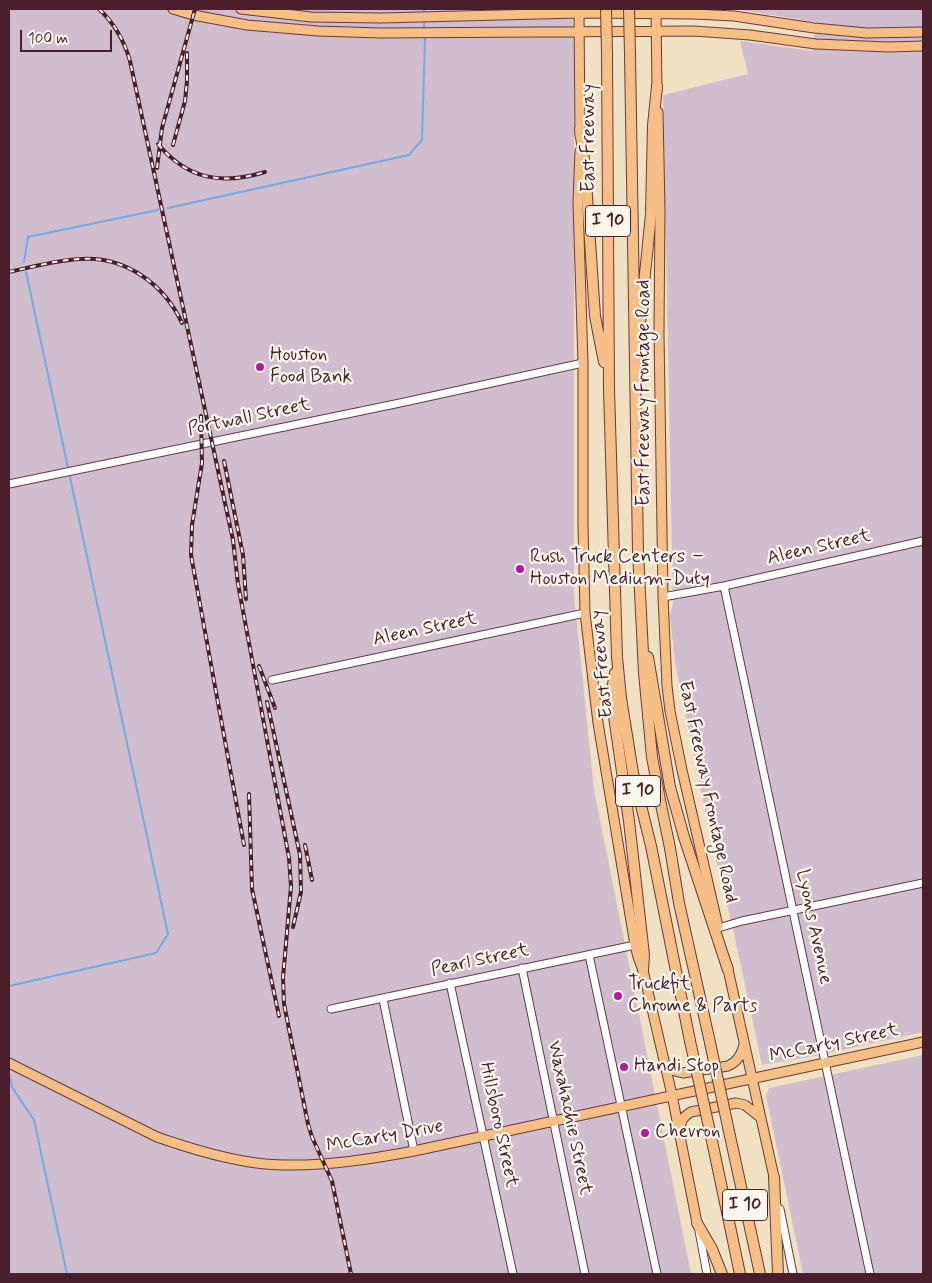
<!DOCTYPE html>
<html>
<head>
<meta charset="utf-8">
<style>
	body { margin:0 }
	#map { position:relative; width:932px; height:1283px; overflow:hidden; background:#f0e1c2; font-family:Mynerve,sans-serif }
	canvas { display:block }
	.frame { position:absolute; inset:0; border:10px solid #4a1f2b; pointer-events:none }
	.scale { position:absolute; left:20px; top:30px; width:92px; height:22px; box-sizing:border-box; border:2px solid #4a1f2b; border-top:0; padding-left:6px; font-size:15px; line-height:18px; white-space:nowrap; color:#4a1f2b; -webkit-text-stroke:4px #fbf7ec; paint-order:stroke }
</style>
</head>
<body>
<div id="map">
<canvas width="932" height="1283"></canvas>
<div class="frame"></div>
<div class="scale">100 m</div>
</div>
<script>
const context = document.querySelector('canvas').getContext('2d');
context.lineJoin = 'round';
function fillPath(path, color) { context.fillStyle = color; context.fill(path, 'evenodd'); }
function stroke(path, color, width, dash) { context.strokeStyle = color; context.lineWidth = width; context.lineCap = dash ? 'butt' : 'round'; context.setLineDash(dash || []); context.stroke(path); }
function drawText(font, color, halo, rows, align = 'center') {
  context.font = font + ' Mynerve,sans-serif'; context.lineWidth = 4.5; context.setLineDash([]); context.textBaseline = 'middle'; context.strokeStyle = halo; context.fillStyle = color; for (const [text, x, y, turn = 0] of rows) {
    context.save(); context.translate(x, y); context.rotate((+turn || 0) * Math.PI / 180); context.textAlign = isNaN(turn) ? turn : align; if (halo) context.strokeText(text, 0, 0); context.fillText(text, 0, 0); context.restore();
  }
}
fillPath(new Path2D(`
	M9,9H572L574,44V595L594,790L691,1274H9Z
	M734,9H923V1032L815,1056L762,1065L734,933L709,830L675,663L670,616L673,603L663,95L748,74L740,41L813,51L816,22Z
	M923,1055V1274H803L766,1095L769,1088Z`), '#d0bdcd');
stroke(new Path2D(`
	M424,9V14
	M424,19V29
	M168,208L409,155L422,140L425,37
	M24,262L28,237L158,210
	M9,986L156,953L168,934L26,272
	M9,1073L12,1087L34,1120L67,1274`), '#73abe2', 2);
const minor = new Path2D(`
	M9,484L400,403L583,363
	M724,586L870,1274
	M663,597L724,586L923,541
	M272,680L585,613
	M718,928L742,921L923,883
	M589,955L657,1274
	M522,968L585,1274
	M450,983L513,1274
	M383,999L414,1151
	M331,1009L635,945
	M780,1209L793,1274
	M699,1231L707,1274`);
const major = new Path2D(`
	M173,9L193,15L247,25L318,31L381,33L694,31L750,35L816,44L888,47L923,46
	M241,9L311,17L381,18L579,13L694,14L734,16L814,28L867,33L923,32
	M579,9L580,136
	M656,9L657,91
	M658,112L660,209L659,333L663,597L667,686L670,711L682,770L718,926
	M580,151L578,202L583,363V525L585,613L598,723L635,945L638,957L643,970L672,1095L697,1223
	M727,965L774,1177
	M664,1062L671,1070L683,1073L728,1066C737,1062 742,1055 744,1044
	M9,1063L157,1137C194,1150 244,1165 284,1165C328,1166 371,1159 414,1151L923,1042
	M680,1129C681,1120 683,1117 691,1112L736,1103L745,1105L761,1118`);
const highway = new Path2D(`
	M607,53L609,389L617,657L621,698L633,773L651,846L690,1041
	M630,54L638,552L644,673L652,757L660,800L670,848L679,903L709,1038
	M580,129L585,166L595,316L604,362
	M640,324L651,214L653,125L657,86
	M648,657L670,787L684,837L728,970
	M615,673L611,695L629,821L644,955L643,970
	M730,1136L760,1274
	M712,1141L740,1274
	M774,1177L778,1274
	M697,1223L712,1249L722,1274`);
stroke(minor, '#633c42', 9);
stroke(major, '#633c42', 11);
stroke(highway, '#633c42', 12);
stroke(minor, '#fff', 7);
stroke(major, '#f5bf86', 9);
stroke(highway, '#f5bf86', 10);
const rail = new Path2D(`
	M99,9C115,24 124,40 130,61L233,540L238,584L289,858L291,886L283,978L284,1004L308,1124L312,1137L332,1181L351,1274
	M158,144C188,180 222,185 265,172
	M173,145L185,101L187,81V53
	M157,168L162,128L195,9
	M9,272C32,267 57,260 81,259C125,256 164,284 182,323
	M201,416L202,463L192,525L191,555L244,845
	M224,461L243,555L246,599
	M259,666L275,708
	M267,702L300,855L301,892L293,927
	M249,794L252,889L279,1016
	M305,845L312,880`);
stroke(rail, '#4a1f2b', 4);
stroke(rail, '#fbf7ec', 2, [5.5]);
const highwayBridge = new Path2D(`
	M606,9L607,53
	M629,9L630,54
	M709,1038L730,1136
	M690,1041L712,1141`);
stroke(highwayBridge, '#633c42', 12, []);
stroke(highwayBridge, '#f5bf86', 10);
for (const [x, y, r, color] of [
	[260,367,5,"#b5179e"],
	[520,569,5,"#b5179e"],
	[618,996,5,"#b5179e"],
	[624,1067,5,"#b5179e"],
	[645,1133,5,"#b5179e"]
]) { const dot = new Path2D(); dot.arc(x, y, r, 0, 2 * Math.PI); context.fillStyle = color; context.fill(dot); stroke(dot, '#fbf7ec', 2); }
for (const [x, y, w] of [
	[608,221,45],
	[638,791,45],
	[745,1205,45]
]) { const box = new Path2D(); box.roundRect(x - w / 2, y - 15.5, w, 31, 4); context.fillStyle = '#fbf7ec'; context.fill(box); stroke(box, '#4a1f2b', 1); }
drawText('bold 18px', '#4a1f2b', null, [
	["I 10",608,221],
	["I 10",638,791],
	["I 10",745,1205]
]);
drawText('19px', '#4a1f2b', '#fbf7ec', [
	["East Freeway",590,138,-90],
	["East Freeway Frontage Road",645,393,-90],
	["Portwall Street",249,418,-12],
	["Aleen Street",819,548,-13],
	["Aleen Street",425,630,-12],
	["East Freeway",603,664,-95],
	["East Freeway Frontage Road",707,792,78],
	["Lyons Avenue",813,927,78],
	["Pearl Street",480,961,-12],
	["McCarty Street",834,1044,-12],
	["Waxahachie Street",569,1118,78],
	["Hillsboro Street",498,1125,78],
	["McCarty Drive",385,1137,-10]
]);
drawText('19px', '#4a1f2b', '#fbf7ec', [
	["Houston",270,356],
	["Food Bank",270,378],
	["Rush Truck Centers –",530,558],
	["Houston Medium-Duty",530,580],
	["Truckfit",628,985],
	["Chrome & Parts",628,1007],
	["Handi Stop",634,1067],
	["Chevron",655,1133]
], 'left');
</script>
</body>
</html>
